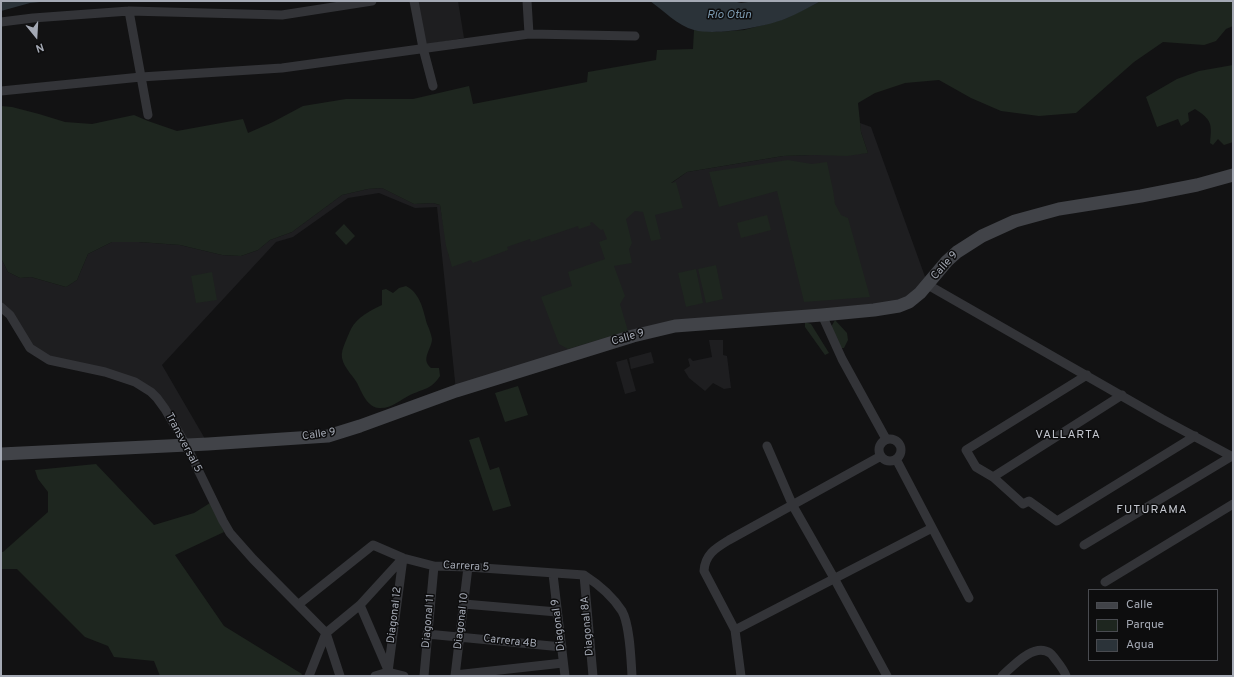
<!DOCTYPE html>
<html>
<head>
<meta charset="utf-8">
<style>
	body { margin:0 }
	#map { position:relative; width:1234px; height:677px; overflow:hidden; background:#121213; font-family:Overpass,sans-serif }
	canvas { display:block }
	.frame { position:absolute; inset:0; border:2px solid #a4a9b4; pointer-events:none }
	.legend { position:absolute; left:1088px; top:589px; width:130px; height:72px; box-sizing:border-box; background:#0d0d0e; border:1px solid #494b50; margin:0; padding:5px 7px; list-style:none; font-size:12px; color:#a4a9b4 }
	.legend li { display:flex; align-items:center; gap:8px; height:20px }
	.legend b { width:20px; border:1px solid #494b50 }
	.north { position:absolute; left:16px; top:16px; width:40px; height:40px; -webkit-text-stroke:3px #0d0d0e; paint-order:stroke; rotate:162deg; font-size:11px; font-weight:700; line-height:16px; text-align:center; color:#a4a9b4 }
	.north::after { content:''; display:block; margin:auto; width:14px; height:18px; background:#a4a9b4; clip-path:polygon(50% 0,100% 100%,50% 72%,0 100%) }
</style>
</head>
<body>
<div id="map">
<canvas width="1234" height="677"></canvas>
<div class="frame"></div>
<ul class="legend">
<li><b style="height:5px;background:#414348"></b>Calle</li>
<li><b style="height:11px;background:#1e261f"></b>Parque</li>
<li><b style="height:11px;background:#2b3339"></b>Agua</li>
</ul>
<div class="north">N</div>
</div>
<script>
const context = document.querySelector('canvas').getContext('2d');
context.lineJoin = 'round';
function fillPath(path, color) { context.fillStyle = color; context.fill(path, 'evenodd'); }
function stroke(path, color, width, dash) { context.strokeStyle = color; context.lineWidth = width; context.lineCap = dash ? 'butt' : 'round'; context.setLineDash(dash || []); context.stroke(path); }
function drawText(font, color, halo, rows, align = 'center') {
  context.font = font + ' Overpass,sans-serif'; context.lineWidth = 3; context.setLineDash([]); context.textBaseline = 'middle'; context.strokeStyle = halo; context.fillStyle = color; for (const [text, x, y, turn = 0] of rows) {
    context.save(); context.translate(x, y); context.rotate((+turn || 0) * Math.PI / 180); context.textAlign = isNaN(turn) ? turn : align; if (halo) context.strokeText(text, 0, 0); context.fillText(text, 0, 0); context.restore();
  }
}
fillPath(new Path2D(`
	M417,1H458L464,38L424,45Z
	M860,123L871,127L928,285L909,302L675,326L456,391L437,207L415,208L379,193L348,198L293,237L276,242L162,365L208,444L186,445L165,409L143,387L40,355L1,307V258L8,272L20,278L31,277L66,287L77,280L88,254L112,242H139L180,245L222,255L241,256L258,250L270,240L292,232L342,195L368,189L382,188L414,204L433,203L440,205L449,256L669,185L687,172L783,156L868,153L861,132Z
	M709,340H723V355L727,356L731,388H730L724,389L713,383L705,391L689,378L684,370L690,366L688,359L690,358L693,361L712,357Z
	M651,352L654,363L631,369L629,358Z
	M627,359L636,391L625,394L616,362Z`), '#1e1e20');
fillPath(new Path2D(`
	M821,1H1233V26L1226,29L1216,41L1204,45L1163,42L1134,62L1076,113L1039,116L1001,111L971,98L939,80L905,83L875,93L858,103L861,132L868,153L847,156L815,155L783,156L687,172L671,183L676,182L683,208L655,215L661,239L651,241L643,212L635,211L626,219L632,243L629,249L632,263L614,266L625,296L620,304L628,331L568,349L559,344L541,297L572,286L568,272L605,259L599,242L607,239L603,229L601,230L592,222L590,223L591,225L579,229L578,226L531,242L530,239L507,247L508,250L473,263L471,260L452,267L446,246L440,205L433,203L414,204L382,188L368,189L342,195L292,232L270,240L258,250L241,256L222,255L180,245L139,242H112L88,254L77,280L66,287L31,277L20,278L8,272L1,258V106L12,107L39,114L65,122L92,124L134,115L148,121L177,131L243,119L248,133L273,122L303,106L346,99H413L469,86L473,104L587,82L588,72L656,60L657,50L693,49L694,30L716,32L744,30L785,19Z
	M1233,65V142L1224,145L1218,139L1213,145L1210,143C1212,124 1212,120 1195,109L1188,113L1189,121L1181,126L1178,119L1157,127L1146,97L1177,79L1199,71Z
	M788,160L812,164L827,162L833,190L835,204L841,215L848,218L870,297L804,302L777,191L719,207L709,172Z
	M767,215L771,230L741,238L737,223Z
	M344,224L355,236L346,245L335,233Z
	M716,265L723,299L706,303L698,269Z
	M696,269L703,303L686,307L678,273Z
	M212,272L217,300L196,303L191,276Z
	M406,286C420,293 423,309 427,324C429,328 431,334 432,339C432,349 420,359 431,368H439L440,376C432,389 423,389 410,395C400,400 391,409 379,408C368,407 363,395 359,387C355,377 344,369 342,358C341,353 343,348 345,343C347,338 349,333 351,329C357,317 371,310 382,305V290L386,289L393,293L399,288Z
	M835,320L847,333L848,340L844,348H840L831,327Z
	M805,322L811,324L829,353L825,355L805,327Z
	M518,386L528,415L505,422L495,393Z
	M479,437L490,470L499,467L511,506L493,511L469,440Z
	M96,464L154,525L194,513L210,503L224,532L175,555L224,626L302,674L301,676H160L154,661L114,657L108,646L85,637L17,569H1V552H3L48,512V492L38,479L35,470Z`), '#1e261f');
fillPath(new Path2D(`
	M1,1H50L30,3L1,11Z
	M650,1H733L741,3L755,1H821C809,7 797,14 785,19C764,27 715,36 694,30C678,26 663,10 650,1Z`), '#2b3339');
stroke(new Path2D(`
	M414,1L423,48L433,86
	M527,1L529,34
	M129,11L148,115
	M1,22L33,18L129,11L282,15L372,1
	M1,91L141,77L282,68L529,34L635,36
	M928,285L1162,419L1233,457
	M1,307L10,315L30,348L49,360L105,372L135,382L151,392L157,398L165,409L186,445L223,521L230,533L253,559L326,633L340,676
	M822,315L842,359L886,439
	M1087,375L966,450L976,467L993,477L1023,504L1029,501L1057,521L1195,436
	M879 450a11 11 0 1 1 22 0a11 11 0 1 1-22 0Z
	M767,446L793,506L834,578L887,676
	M896,459L969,598
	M993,477L1122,395
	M1084,545L1232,456
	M553,574L565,676
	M584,575L593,676
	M1105,582L1233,504
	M299,604L373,545L403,558L388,672
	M464,604L557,612
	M360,605L388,670
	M735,630L932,528
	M427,634L562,647
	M455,675L563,663
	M309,676L326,633L360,605L403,558L434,566L468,567L584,575C598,584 613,597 622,611C630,625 631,660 632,676
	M375,676L388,672L404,676
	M424,676L434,566
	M455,676L468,567
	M741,676L735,630L704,571C705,554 716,548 729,540L881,456
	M1002,676C1013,666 1034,642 1050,653C1052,654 1054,658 1056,660C1060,665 1064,670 1066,676`), '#333438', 9);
stroke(new Path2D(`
	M1,454L208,444L328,436L360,426L456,391L633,336L675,326L822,315L874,310L899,306L909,302L920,293L947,261L957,252L982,236L1015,221L1059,209L1141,196L1197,185L1233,175`), '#414348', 13);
drawText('11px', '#a4a9b4', '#0d0d0e', [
	["Calle 9",945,266,-48],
	["Calle 9",628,338,-16],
	["Calle 9",319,435,-8],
	["Transversal 5",183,443,62],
	["Carrera 5",466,567,3],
	["Diagonal 12",395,615,-83],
	["Diagonal 11",429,621,-85],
	["Diagonal 10",462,621,-83],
	["Diagonal 9",559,625,-97],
	["Diagonal 8A",588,626,-95],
	["Carrera 4B",510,642,6]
]);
drawText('italic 12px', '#7b98ae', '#0d0d0e', [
	["Río Otún",729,16]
]);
context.letterSpacing = '1px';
drawText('12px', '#c5c8d0', '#0d0d0e', [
	["VALLARTA",1068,436],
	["FUTURAMA",1152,511]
]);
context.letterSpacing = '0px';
</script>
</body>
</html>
